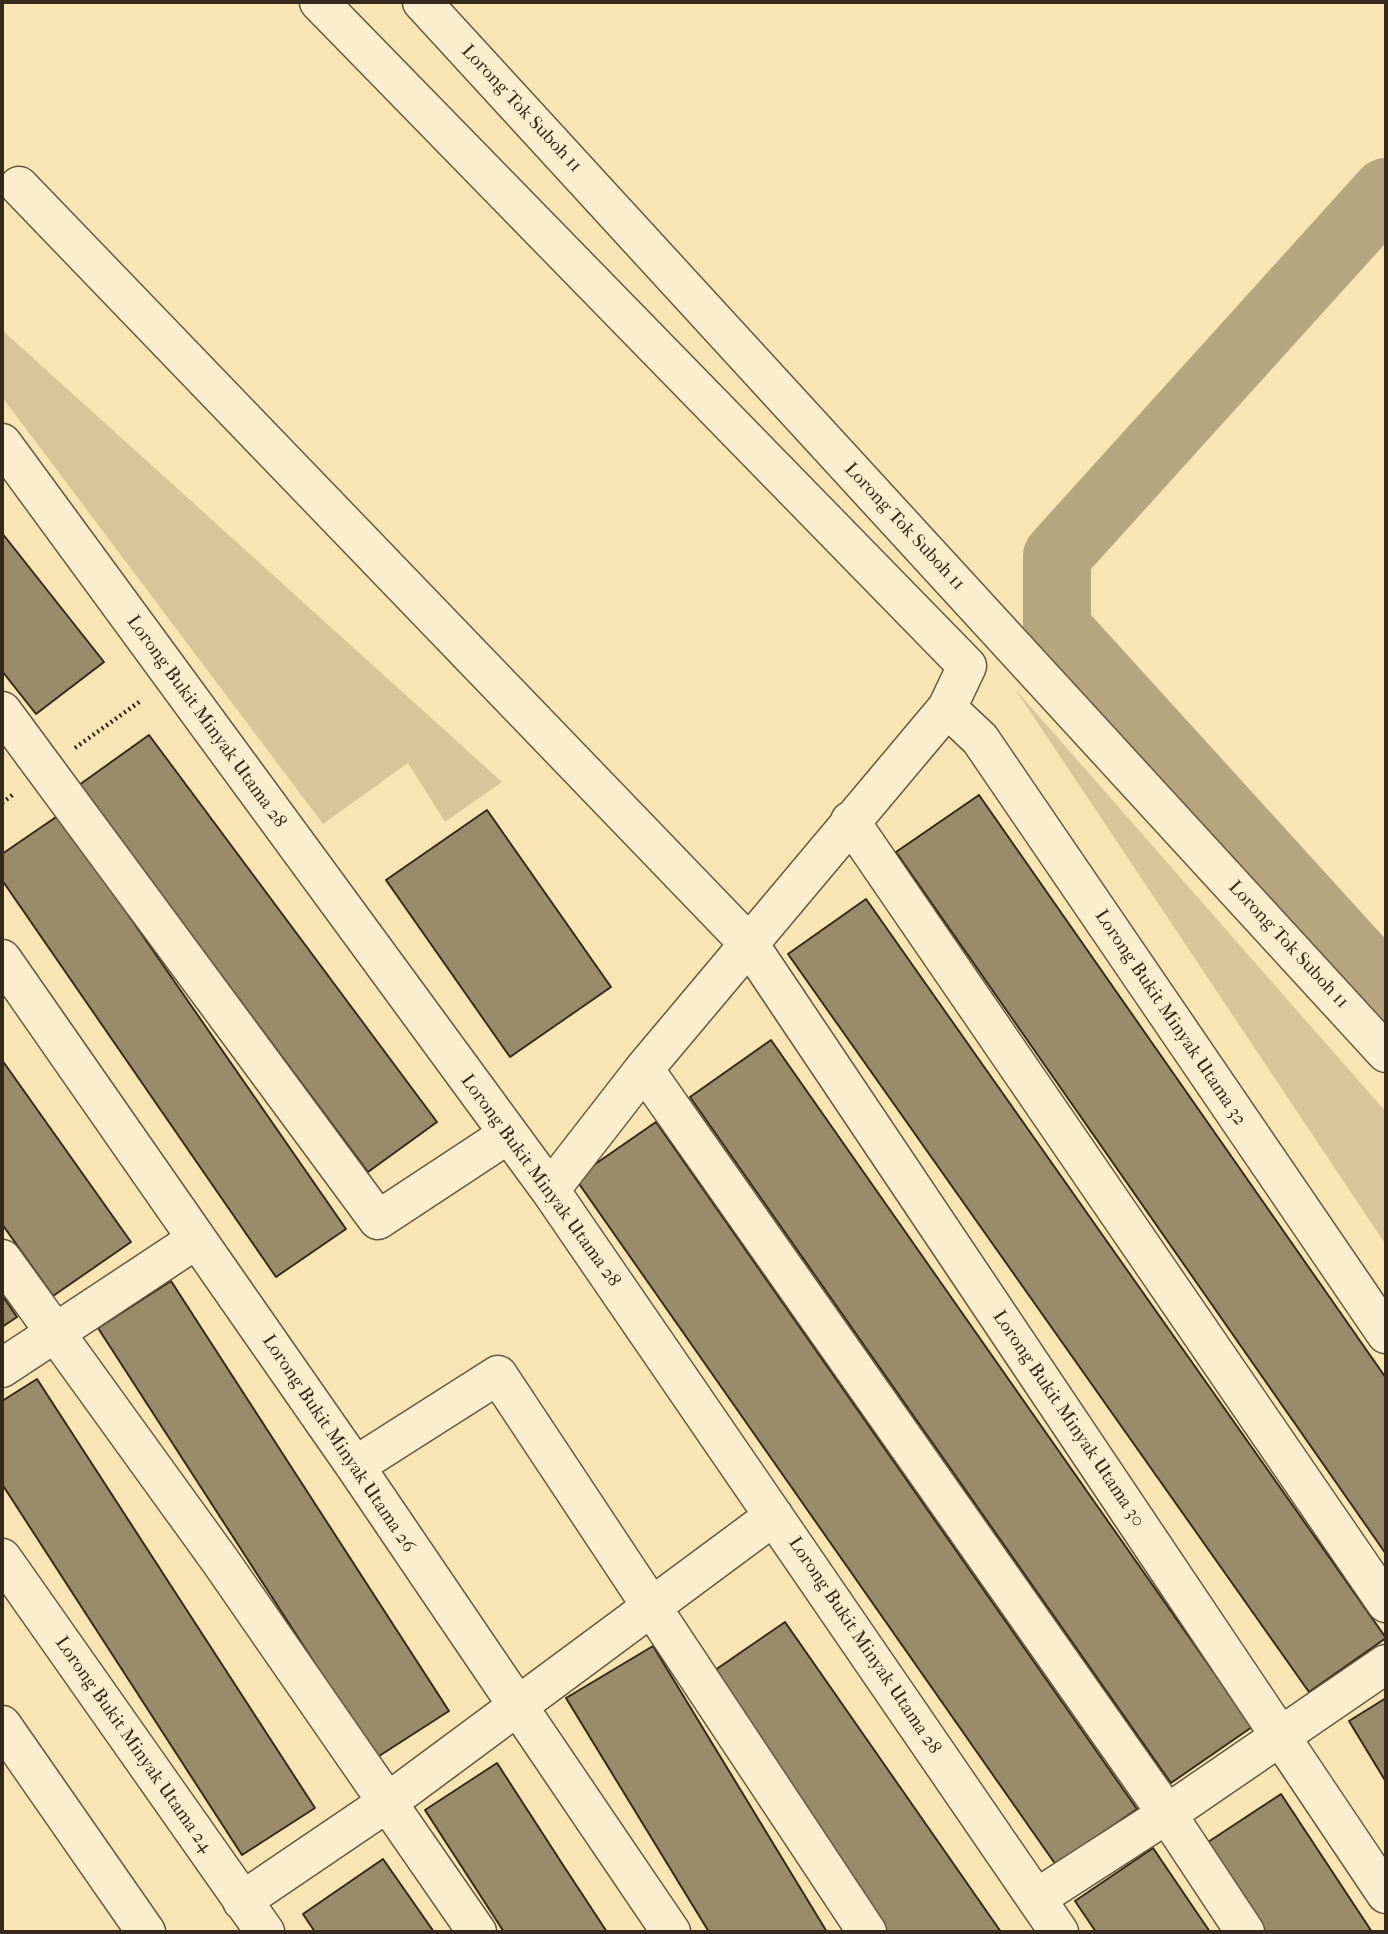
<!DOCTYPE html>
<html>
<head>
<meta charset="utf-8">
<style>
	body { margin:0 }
	#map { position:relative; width:1388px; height:1934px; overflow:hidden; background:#f9e5b3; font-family:"IM FELL French Canon",serif }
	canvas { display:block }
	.frame { position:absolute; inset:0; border:4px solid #34291a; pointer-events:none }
</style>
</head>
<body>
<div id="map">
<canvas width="1388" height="1934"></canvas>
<div class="frame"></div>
</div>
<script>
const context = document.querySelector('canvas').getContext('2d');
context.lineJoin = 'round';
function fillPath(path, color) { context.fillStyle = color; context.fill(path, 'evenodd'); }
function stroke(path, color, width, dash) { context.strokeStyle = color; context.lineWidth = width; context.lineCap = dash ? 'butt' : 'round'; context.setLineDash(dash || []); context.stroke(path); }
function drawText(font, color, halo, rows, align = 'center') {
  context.font = font + ' "IM FELL French Canon",serif'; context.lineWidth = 7; context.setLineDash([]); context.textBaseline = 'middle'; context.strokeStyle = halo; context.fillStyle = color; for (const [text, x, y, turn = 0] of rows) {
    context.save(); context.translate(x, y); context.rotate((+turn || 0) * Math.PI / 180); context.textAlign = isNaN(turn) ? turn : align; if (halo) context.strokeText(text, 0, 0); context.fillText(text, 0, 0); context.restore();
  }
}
fillPath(new Path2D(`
	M2,330L502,782L445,822L408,763L323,824L2,397Z
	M1015,689L1386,1112V1245Z`), '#d8c599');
stroke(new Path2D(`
	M1386,192L1057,556V628L1386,990`), '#b6a57f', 68);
const building = new Path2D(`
	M2,533L104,662L36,714L2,671Z
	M149,735L437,1122L368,1172L79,785Z
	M979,795L1386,1378V1554L896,852Z
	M487,810L611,987L510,1057L386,880Z
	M59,815L346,1229L276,1277L2,880V854Z
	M866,899L1386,1638L1309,1692L788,954Z
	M771,1040L1252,1727L1171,1783L690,1097Z
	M2,1060L131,1242L53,1296L2,1224Z
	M656,1122L1137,1809L1056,1865L575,1178Z
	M171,1281L449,1711L376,1758L98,1328Z
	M2,1295L17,1317L2,1327Z
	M37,1379L315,1808L242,1855L2,1484V1401Z
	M785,1622L1001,1932H883L705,1677Z
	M653,1646L715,1748L827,1932H709L566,1698Z
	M1386,1698V1782L1349,1721Z
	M497,1763L563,1865L607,1932H504L425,1810Z
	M1281,1794L1372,1932H1259L1202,1846Z
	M1153,1848L1210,1932H1096L1075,1901Z
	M383,1859L434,1932H315L303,1914Z`);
fillPath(building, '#9a8b6a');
stroke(building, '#34291a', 2);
const minor = new Path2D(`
	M319,2L967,666L947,708L644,1069L550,1190
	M422,2L1386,1053
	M19,186L749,944L1386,1894
	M2,443L550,1190L1059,1932
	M947,708L980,739L1386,1334
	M2,711L378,1220L507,1135
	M850,821L1386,1603
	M2,959L355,1466L671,1932
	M644,1069L1167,1814L1245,1932
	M2,1259L221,1562L477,1932
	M2,1368L197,1239
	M355,1466L498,1375L867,1932
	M2,1558L265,1932
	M2,1725L146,1932
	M1037,1898L1167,1814L1386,1664
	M242,1901L388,1802L774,1516`);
stroke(minor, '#655840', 41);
stroke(new Path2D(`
	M75,748L142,700
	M2,803L15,793`), '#34291a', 4.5, [2, 3.5]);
stroke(minor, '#fbeece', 38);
drawText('19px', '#34291a', '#fbeece', [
	["Lorong Tok Suboh 11",521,109,47],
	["Lorong Tok Suboh 11",904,527,47],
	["Lorong Bukit Minyak Utama 28",206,722,54],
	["Lorong Tok Suboh 11",1288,945,47],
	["Lorong Bukit Minyak Utama 32",1170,1018,56],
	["Lorong Bukit Minyak Utama 28",540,1181,54],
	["Lorong Bukit Minyak Utama 30",1068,1419,56],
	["Lorong Bukit Minyak Utama 26",338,1444,56],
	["Lorong Bukit Minyak Utama 28",864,1646,56],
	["Lorong Bukit Minyak Utama 24",133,1745,55]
]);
</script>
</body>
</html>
